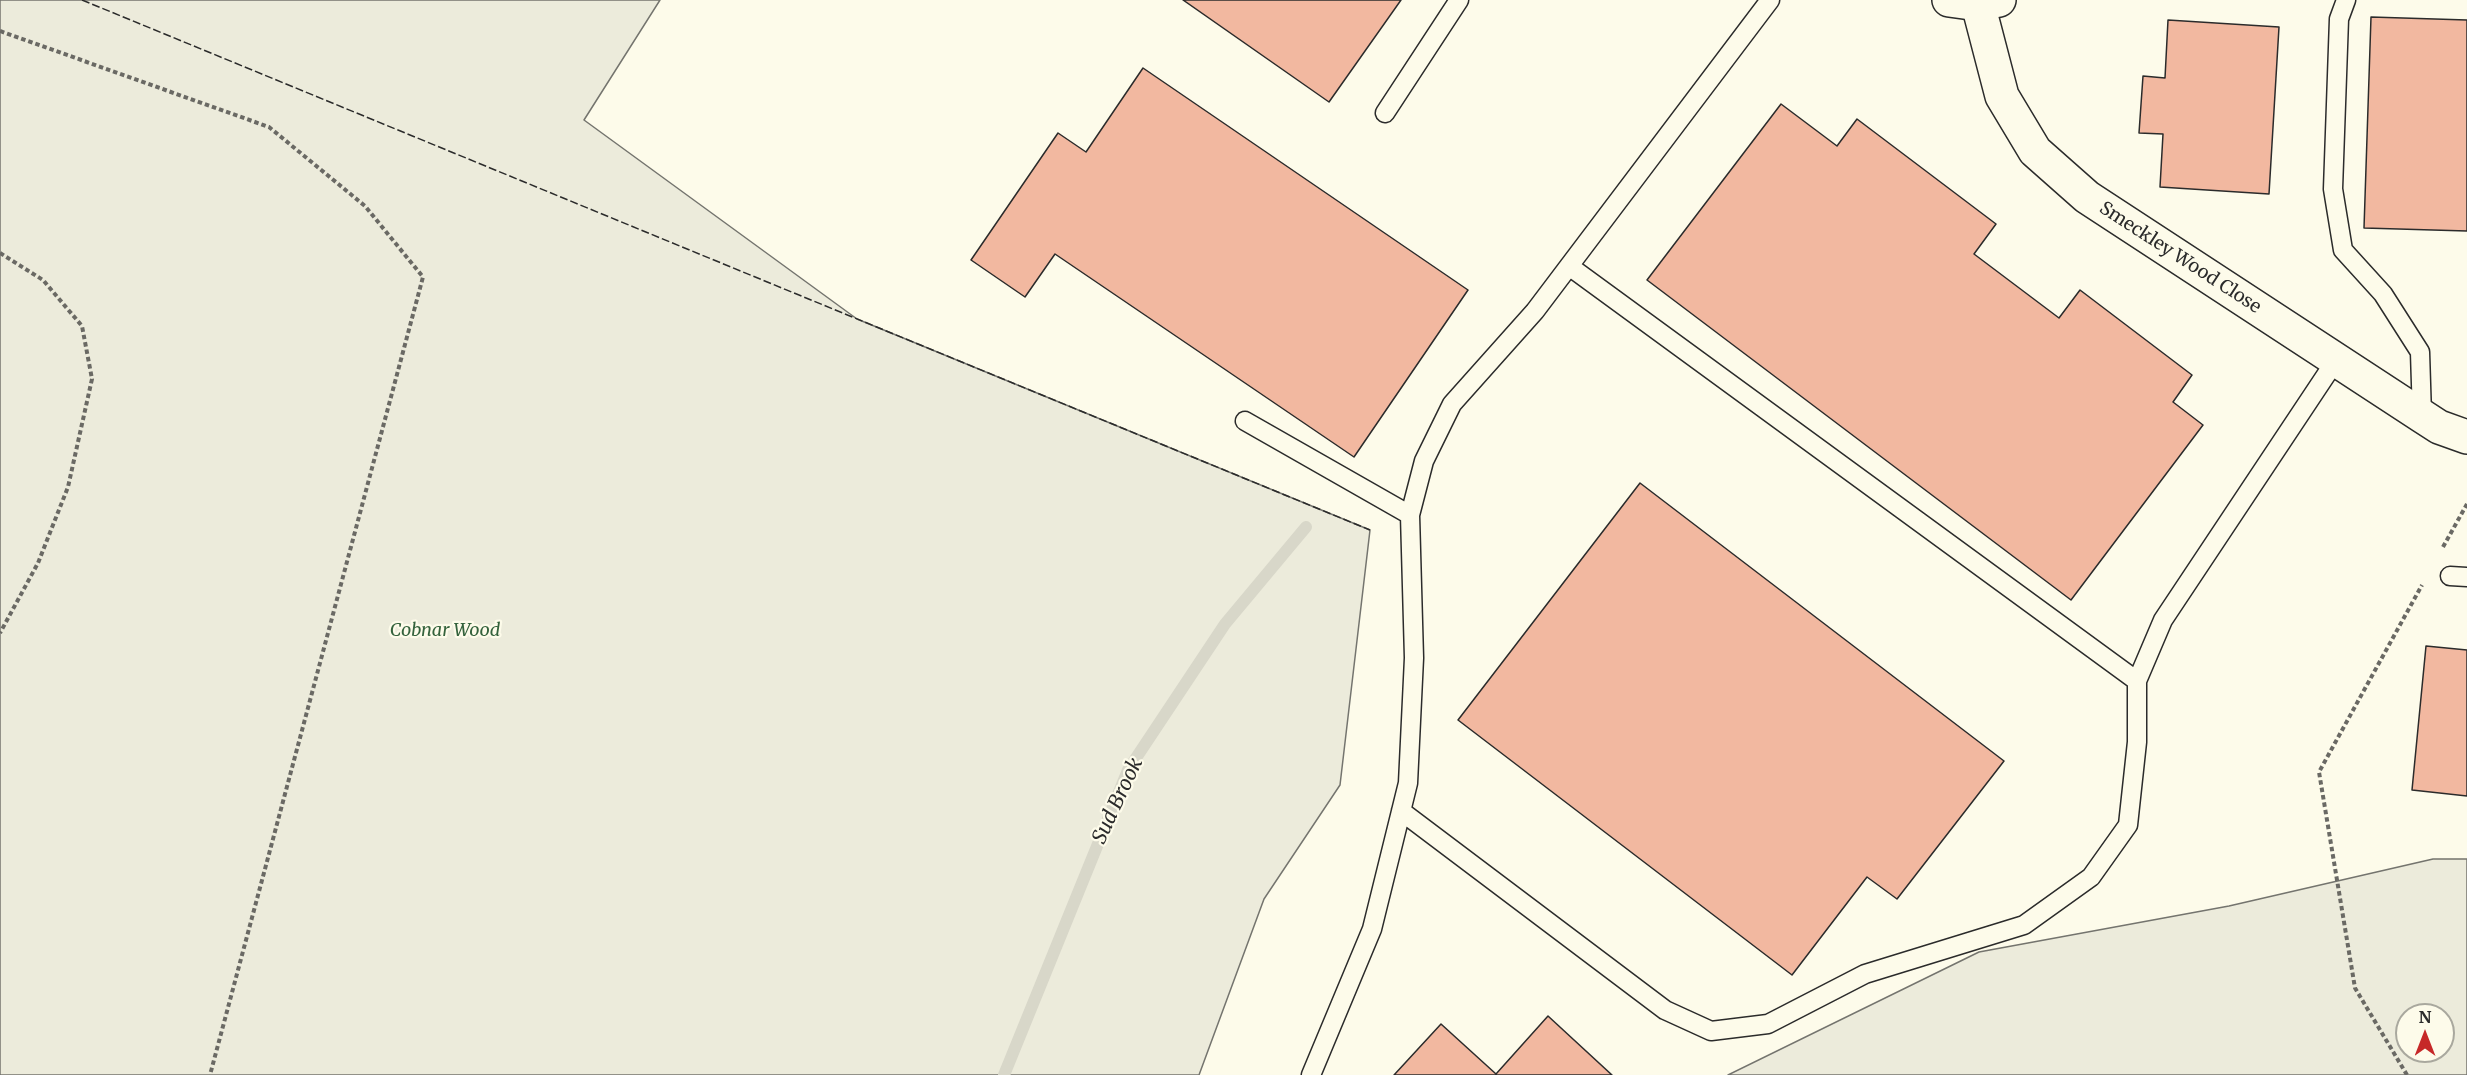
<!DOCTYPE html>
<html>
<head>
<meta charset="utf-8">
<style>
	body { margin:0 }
	#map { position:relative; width:2467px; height:1075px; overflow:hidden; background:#fdfbea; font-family:Merriweather,serif }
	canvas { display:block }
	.north { position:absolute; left:2395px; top:1003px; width:60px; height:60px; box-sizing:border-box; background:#fdfbea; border:2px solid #a9a89e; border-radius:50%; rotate:0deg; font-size:16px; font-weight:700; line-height:24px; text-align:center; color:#2b2b2b }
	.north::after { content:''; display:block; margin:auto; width:21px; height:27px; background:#c62828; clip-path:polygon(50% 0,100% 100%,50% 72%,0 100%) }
</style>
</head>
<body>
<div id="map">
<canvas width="2467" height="1075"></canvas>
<div class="north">N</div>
</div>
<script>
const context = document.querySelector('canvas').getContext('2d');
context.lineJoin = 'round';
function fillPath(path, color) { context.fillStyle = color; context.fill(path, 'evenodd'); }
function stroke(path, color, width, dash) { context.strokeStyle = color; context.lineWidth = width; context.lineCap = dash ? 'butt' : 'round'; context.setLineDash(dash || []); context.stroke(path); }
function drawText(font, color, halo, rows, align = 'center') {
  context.font = font + ' Merriweather,serif'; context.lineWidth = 4.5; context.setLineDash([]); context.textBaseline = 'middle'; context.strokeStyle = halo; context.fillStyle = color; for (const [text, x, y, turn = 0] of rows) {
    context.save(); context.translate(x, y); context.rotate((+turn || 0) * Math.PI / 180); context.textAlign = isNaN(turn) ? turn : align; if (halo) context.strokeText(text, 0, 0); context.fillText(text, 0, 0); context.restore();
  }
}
const green = new Path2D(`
	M0,0H660L584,120L857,319L1370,530L1340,785L1264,899L1199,1075H0Z
	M2433,859H2467V1075H1728L1979,952L2229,906ZM2407,1015H2443V1051H2407Z`);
fillPath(green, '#ecebdb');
stroke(green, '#74746e', 1.5);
stroke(new Path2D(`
	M1004,1075L1128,770L1225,624L1306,527`), '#d8d7c9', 12);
const building = new Path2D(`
	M1183,0H1401L1329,102Z
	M2371,17L2467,20V231L2364,228Z
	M2168,20L2279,27L2269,194L2160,187L2163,134L2139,133L2143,76L2165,78Z
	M1143,68L1468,290L1354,457L1055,254L1025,297L971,260L1058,133L1086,152Z
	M1781,104L1837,146L1857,119L1996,224L1974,254L2059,318L2080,290L2192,375L2173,402L2203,425L2071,600L1647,280Z
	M1640,483L2004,761L1897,899L1867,877L1792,975L1458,720Z
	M2426,646L2467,650V796L2412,790Z
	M1548,1016L1612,1075H1394L1441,1024L1496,1074Z`);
fillPath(building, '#f2b8a0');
stroke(building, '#2b2b2b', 1.5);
const service = new Path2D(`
	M2346,0L2339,19L2333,189L2343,250L2383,294L2420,352L2422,416
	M1385,113L1459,0
	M1569,266L2137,681
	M1245,421L1410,515
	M2450,576L2467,577
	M1401,811L1665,1010L1711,1031L1768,1024L1865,974L2024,925L2091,877L2128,825L2137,742V681L2163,620L2336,360
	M1311,1075L1372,929L1408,783L1414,658L1410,515L1424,461L1452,404L1535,311L1770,0`);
const minor = new Path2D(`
	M1978,4L2002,96L2035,151L2087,197L2422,416L2439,427L2467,437`);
const tertiary = new Path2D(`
	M1949,0L1978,4L1999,0`);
stroke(service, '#2b2b2b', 21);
stroke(minor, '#2b2b2b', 36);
stroke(tertiary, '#2b2b2b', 36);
stroke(new Path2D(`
	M0,31L269,127L365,206L423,277L210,1075
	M0,253L43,280L82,326L92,379L68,487L38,563L0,633
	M2443,547L2467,504
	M2407,1075L2355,988L2319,772L2422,585`), '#6a6964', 4, [4.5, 3]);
stroke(service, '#fdfbea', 18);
stroke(minor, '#fdfbea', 33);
stroke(tertiary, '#fdfbea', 33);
stroke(new Path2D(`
	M82,0L1370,530`), '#2b2b2b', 1.5, [8, 3]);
drawText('18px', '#2b2b2b', '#fdfbea', [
	["Smeckley Wood Close",2180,258,33]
]);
drawText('italic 18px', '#34623c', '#fdfbea', [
	["Cobnar Wood",445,631]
]);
drawText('italic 20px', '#2b2b2b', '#fdfbea', [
	["Sud Brook",1118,801,-65]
]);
</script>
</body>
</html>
